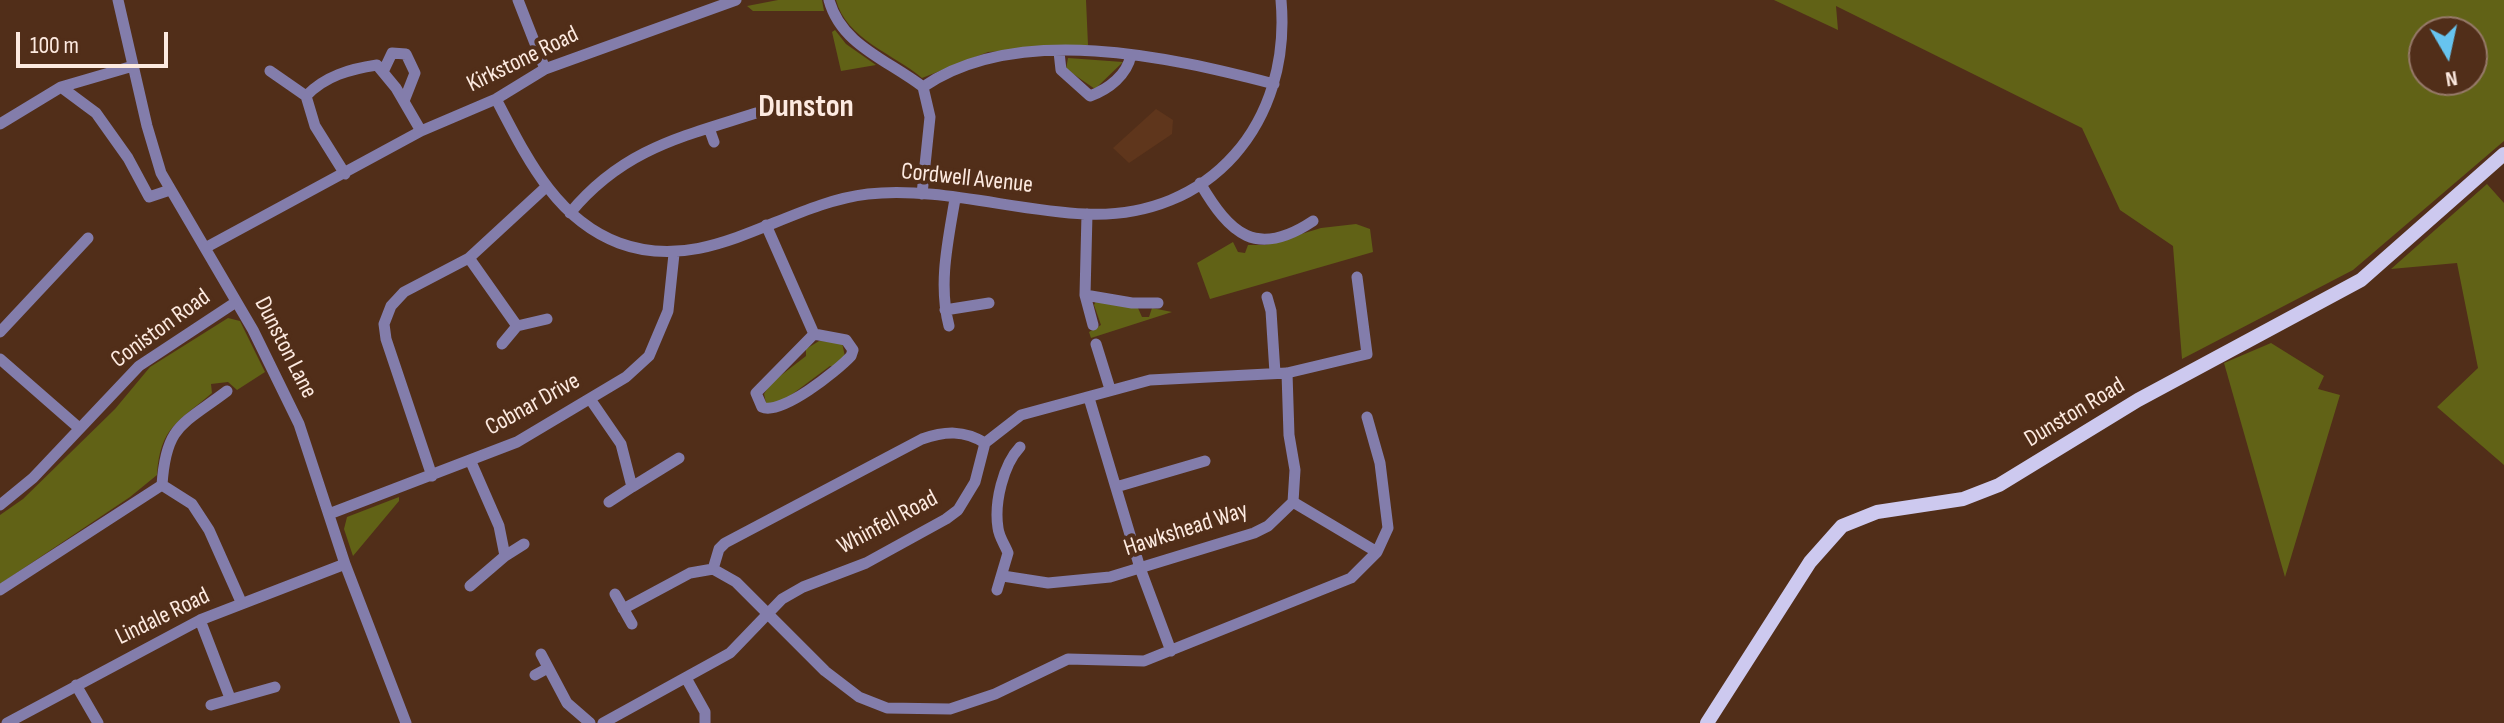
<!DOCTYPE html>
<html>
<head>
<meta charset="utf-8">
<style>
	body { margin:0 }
	#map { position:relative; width:2504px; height:723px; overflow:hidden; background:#512e19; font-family:"Sofia Sans Condensed",sans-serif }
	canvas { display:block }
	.north { position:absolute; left:2408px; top:16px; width:80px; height:80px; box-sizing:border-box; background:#512e19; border:2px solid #967969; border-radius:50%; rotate:171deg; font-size:22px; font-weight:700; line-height:32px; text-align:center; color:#fdeae0 }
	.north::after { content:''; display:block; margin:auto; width:28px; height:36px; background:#67c4ef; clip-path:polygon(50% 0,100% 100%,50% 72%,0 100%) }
	.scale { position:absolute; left:16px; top:32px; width:152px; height:36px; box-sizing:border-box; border:4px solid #fdeae0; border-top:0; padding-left:10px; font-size:24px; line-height:28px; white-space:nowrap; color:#fdeae0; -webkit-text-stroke:6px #512e19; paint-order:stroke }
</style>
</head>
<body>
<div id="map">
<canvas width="2504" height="723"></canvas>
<div class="north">N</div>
<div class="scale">100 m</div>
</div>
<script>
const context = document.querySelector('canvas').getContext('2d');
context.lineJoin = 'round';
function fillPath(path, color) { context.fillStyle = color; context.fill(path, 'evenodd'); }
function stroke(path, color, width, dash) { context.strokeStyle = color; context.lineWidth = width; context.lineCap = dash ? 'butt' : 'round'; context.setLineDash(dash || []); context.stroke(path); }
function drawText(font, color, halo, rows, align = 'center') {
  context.font = font + ' "Sofia Sans Condensed",sans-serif'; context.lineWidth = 8; context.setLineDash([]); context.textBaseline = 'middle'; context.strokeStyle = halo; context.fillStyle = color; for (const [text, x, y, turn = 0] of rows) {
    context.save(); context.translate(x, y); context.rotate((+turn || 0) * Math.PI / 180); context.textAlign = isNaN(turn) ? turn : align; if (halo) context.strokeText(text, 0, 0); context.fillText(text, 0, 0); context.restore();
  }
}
fillPath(new Path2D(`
	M1156,109L1173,120L1172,134L1129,163L1113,148Z`), '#5f361c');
fillPath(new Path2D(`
	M778,0H822L824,11H753L747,6Z
	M836,0H1086L1088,45L988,52L922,78C894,54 846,39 836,0Z
	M1774,0H2504V141L2353,270L2182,359L2173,246L2120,210L2082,128L1836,6L1838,30ZM2424,32H2472V80H2424Z
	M835,30L846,44L876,65L841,71L832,32Z
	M1068,58L1123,62L1095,89L1066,69Z
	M2487,184L2504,203V465L2437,407L2478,368L2457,263L2391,269Z
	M1356,224L1370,229L1373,252L1210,299L1197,263L1233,242L1238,252L1245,253L1248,245H1265L1321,228Z
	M1096,301L1138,308L1142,317H1149L1152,308L1172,312L1091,338L1089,332L1101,325L1094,305Z
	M228,318L240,321L265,372L237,390L228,382L211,384L212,393C178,422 160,427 157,475L130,497L0,584V515L23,499L115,409L150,367Z
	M819,341L842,342L845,357L835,367L830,366L779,404L766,403L764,394L771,383L806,356V349Z
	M2271,343L2324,376L2318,389L2340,395L2285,577L2224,363Z
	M399,497V501L353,556L344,529L347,517Z`), '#616216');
stroke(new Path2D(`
	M118,0L147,126L161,173L253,330L299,424L345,564L406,723
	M518,0L545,69
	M829,0C841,45 888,60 923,87L930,117L922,194
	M1059,52L1061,70L1090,96C1109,89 1127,75 1131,55
	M270,71L306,96
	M383,72L392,53L406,54L415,73L404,101
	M61,87L96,113L128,158L149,197L170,190
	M923,87C1018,22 1170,57 1274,84
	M496,99C526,156 555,219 619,243C708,276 782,204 868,194C936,186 1016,211 1085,214C1211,220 1292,122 1281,0
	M0,124L61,87L133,66
	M709,128L714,142
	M345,174L315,126L306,96C325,76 350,69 377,65L396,88L421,131
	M1200,183C1230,234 1256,259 1313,221
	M570,213C623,149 681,137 756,113
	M1087,214L1085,295L1093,325
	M766,225L814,334L756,393L762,407C781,416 837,371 851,356L853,350L846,340L814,334
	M205,248L421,131L496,99L545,69L736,0
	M469,258L517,326L547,319
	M1085,295L1132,303H1158
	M1267,297L1271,311L1275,373
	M945,310L989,303
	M949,326C938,284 948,241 955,199
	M0,332L88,238
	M502,344L517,326
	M1096,344L1110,389
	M0,359L79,428
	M1089,398L1140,568L1171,651
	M590,399L621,444L632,487L609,502
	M432,476L386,339L384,324L391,306L404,292L469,258L546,187
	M162,485C166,425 182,425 227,391
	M632,487L679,458
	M1116,487L1205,461
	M1293,502L1377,552
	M0,505L33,478L139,366L236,302
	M329,514L517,442L626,377L649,356L668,311L674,254
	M505,556L524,544
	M713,569L719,549L725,543L922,439C945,431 964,430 985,443
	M1003,576L1048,583L1110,577L1254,533L1268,526L1293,502L1295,470L1289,435L1287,373
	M470,586L505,556L499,526L471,462
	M0,590L162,485L192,504L209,530L242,604
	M997,590L1008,553C1005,545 999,537 998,528C994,503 1003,465 1020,447
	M615,594L632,624
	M623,609L690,573L713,569L736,582L825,671L859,697L887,708L950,709L995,694L1068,659L1144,661L1351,578L1377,552L1388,528L1380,463L1367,417
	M200,620L230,698
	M541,654L567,703L590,723
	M535,675L548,668
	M686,678L705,712V723
	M76,685L98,723
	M211,705L275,687
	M7,723L200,620L345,564
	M603,723L730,653L782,599L803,587L866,563L946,519L958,510L975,482L985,443L1021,415L1150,380L1287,373L1367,354L1357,277`), '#837dab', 11);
stroke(new Path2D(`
	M1707,723L1810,562L1842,526L1877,512L1963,499L1999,485L2138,400L2361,280L2504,154`), '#cdc9ef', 14);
drawText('24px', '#fdeae0', '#512e19', [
	["Kirkstone Road",523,60,-26],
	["Cordwell Avenue",967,179,6],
	["Coniston Road",161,329,-36],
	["Dunston Lane",285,348,63],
	["Cobnar Drive",533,405,-29],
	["Dunston Road",2075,413,-31],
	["Whinfell Road",888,523,-28],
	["Hawkshead Way",1186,530,-18],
	["Lindale Road",163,617,-26]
]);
drawText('bold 32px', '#fdeae0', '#512e19', [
	["Dunston",806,108]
]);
</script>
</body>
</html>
